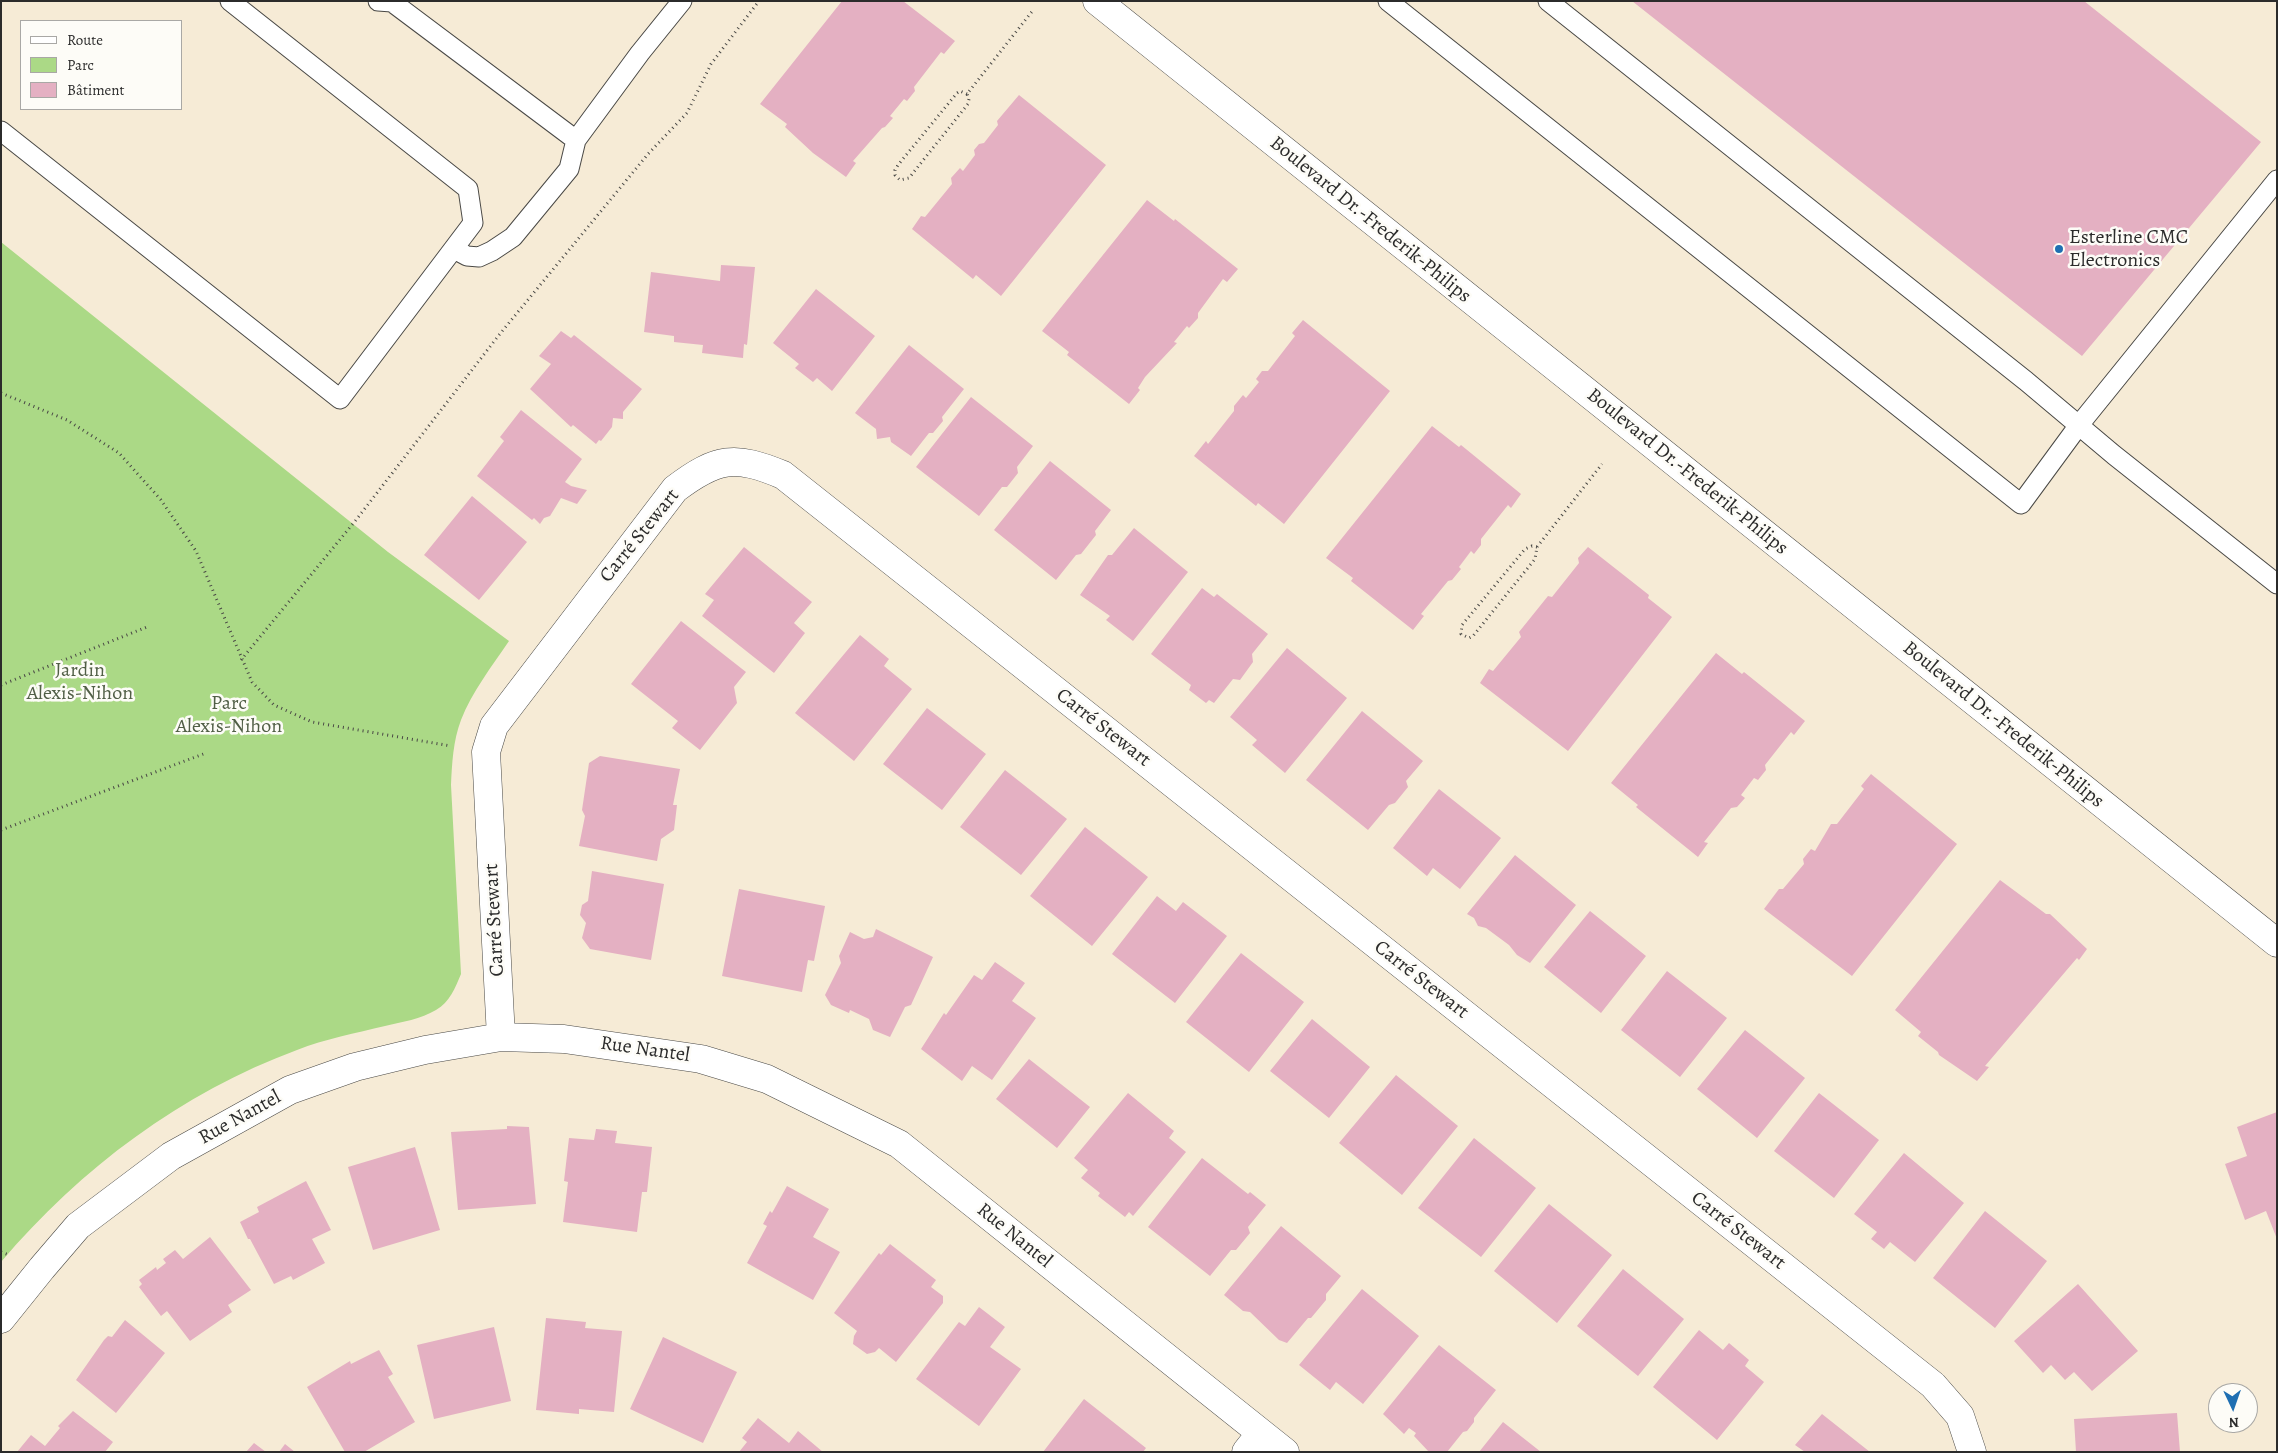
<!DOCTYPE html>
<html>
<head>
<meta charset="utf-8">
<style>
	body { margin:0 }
	#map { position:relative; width:2278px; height:1453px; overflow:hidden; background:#f6ebd6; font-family:Alegreya,serif }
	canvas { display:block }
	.frame { position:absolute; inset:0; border:2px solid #2b2b2b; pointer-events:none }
	.legend { position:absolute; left:20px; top:20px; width:162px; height:90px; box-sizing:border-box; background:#fdfcf7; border:1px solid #a9a8a5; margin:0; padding:6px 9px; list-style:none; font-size:15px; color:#2b2b2b }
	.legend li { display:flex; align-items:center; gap:10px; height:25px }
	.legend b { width:25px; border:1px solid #a9a8a5 }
	.north { position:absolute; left:2208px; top:1383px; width:50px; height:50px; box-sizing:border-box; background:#fdfcf7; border:1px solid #a9a8a5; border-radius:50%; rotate:177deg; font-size:14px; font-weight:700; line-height:20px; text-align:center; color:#2b2b2b }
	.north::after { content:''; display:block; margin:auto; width:18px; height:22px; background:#1f6fb2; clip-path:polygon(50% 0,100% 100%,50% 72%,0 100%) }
</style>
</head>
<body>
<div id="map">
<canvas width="2278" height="1453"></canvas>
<div class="frame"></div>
<ul class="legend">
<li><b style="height:6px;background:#fff"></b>Route</li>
<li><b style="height:14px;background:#abd986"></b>Parc</li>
<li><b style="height:14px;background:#e4b0c2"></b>Bâtiment</li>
</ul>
<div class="north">N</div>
</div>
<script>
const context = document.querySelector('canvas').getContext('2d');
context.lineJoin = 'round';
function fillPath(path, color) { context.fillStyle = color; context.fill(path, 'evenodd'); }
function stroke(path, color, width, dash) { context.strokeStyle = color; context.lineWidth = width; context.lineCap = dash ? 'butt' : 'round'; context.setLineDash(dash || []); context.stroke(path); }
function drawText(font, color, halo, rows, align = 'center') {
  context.font = font + ' Alegreya,serif'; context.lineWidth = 5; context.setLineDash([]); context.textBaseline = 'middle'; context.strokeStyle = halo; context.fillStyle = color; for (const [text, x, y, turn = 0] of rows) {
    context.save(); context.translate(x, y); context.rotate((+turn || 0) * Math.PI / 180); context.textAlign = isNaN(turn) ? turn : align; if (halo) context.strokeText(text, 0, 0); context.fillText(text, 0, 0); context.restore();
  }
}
fillPath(new Path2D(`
	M1,242L388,552L509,641C492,666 472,692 461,720C453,741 452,764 451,785L461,974C455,988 450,1002 436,1010C421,1019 402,1022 385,1026C356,1033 325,1039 297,1050C181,1093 81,1168 1,1262Z`), '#abd986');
fillPath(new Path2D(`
	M842,1H903L955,41L944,54L941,52L914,87L915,91L907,101L904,99L890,116L893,118L885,127L882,128L853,161L856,163L846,177L813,153L785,127L787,124L760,104Z
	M1632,1H2084L2261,142L2082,356Z
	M1019,95L1106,165L1001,296L976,275L973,279L912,229L921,216L925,217L952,184L951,178L960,168L963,171L975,155L974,150L979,144L984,143L998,125L997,121Z
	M1147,200L1174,221L1175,219L1238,269L1227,282L1223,279L1198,313V318L1189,328L1187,326L1174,342L1177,343L1145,377L1138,388L1140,390L1129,404L1067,355L1069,352L1042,331Z
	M721,265L755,267L747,345L744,344L743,358L702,353L703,345L674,342V336L644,332L651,272L720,281Z
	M816,289L875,336L832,391L817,378L813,382L795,368L799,364L773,343Z
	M1303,320L1390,391L1284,524L1258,503L1256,506L1194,456L1206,441L1208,444L1234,411V406L1243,395L1246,398L1259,382L1256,379L1262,371H1268L1295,336L1292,333Z
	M561,331L571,338L574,335L642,389L623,412V419L613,418L612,427L601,441L599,440L596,444L573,425L571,427L530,389L551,364L539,356Z
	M909,345L964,389L942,417L943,421L933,433H929L911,456L891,442L890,437L877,439L876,429L855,413Z
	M971,397L1033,446L1017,467L1018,473L1007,487H1002L979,516L916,467Z
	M521,410L582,459L565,482L571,486L587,490L577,504L561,498L550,516L544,518L540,524L534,518L532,520L477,476L504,441L500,437Z
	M1432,426L1459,447L1461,445L1521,494L1511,508L1508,505L1481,539V545L1474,554L1471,551L1459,567L1461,569L1452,580L1448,581L1421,614L1424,616L1413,630L1351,581L1353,578L1326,558Z
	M1050,461L1111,510L1095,531L1096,535L1081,554L1076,555L1056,580L994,530Z
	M472,496L527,542L479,600L424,555Z
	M1134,528L1188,572L1133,641L1106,620L1110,616L1080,595L1108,555H1112Z
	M744,547L812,602L794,623L805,633L774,673L702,616L714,600L705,594Z
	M1588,547L1649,595L1648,598L1672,617L1568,751L1480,683L1489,669L1493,671L1521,637L1519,632L1548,596L1552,597L1579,563L1578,558Z
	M1202,588L1214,597L1217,594L1268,634L1252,654L1253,662L1240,680L1233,679L1214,703L1209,700L1206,703L1189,690L1191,685L1151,654Z
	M681,621L746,672L734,687L737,703L700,750L672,728L678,721L631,684Z
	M860,635L889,659L884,666L912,689L854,761L795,713Z
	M1287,648L1347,698L1285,773L1252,745L1257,740L1230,717Z
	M1716,653L1742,674L1744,672L1805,721L1794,735L1791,732L1765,765L1766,770L1758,780L1754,778L1741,795L1745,798L1737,807L1731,808L1704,842L1708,843L1698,857L1636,807L1638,805L1611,783Z
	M927,708L986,754L942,810L883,764Z
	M1362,711L1423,761L1406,781L1408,787L1395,803L1389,805L1368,830L1306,780Z
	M600,756L680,769L673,805H677L674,830L661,839L657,861L579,846L585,816L582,810L589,763Z
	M1005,770L1067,819L1021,875L960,827Z
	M1871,774L1957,844L1852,976L1764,909L1779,889H1783L1804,864L1803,859L1811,849L1815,851L1831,824H1837L1864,789L1861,786Z
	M1439,789L1501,838L1460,889L1433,868L1427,876L1393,848Z
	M1085,827L1148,877L1092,946L1030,896Z
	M1515,855L1576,905L1530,963L1517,955L1509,945L1486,928L1478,926L1474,918L1467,914Z
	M592,871L664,884L651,960L590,949L582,938L586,923L580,915L582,905L588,901Z
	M2000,880L2046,914H2050L2087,949L2079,960L2077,958L1985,1066L1989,1067L1977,1081L1939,1055L1938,1052L1918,1036L1921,1032L1895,1010Z
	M739,889L825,906L814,961L808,960L802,992L722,976Z
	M1157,896L1176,911L1183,902L1227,936L1175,1003L1112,954Z
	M1590,911L1646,956L1601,1013L1544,967Z
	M876,929L933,957L911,1005L905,1007L890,1037L873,1030L869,1019L850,1010L849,1013L831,1005L825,995L841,963L839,956L850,932L864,939L873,937Z
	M1241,953L1304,1002L1249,1072L1186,1022Z
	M995,962L1025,983L1012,1001L1036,1018L992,1080L972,1066L962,1081L921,1049L944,1013L946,1015L974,975L982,980Z
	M1667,971L1727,1018L1680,1077L1621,1030Z
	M1312,1019L1370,1067L1329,1118L1270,1071Z
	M1745,1030L1805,1078L1757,1138L1697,1089Z
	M1029,1059L1090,1107L1057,1148L996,1099Z
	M1396,1075L1458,1126L1402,1195L1339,1143Z
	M1128,1093L1174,1131L1169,1138L1186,1152L1133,1216L1129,1212L1125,1217L1098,1196L1100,1193L1081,1178L1088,1170L1074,1158Z
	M1819,1093L1879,1140L1834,1198L1774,1151Z
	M2277,1112V1239L2266,1211L2245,1220L2225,1164L2247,1156L2237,1127Z
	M507,1126L529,1127L536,1204L458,1210L451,1132L507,1129Z
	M596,1129L617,1131L615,1143L652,1147L647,1192H642L637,1232L563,1222L568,1182L564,1181L569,1138L594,1140Z
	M1474,1138L1536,1188L1481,1257L1418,1208Z
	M415,1147L440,1230L373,1250L348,1167Z
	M1904,1153L1964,1203L1915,1262L1890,1242L1884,1249L1871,1239L1877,1232L1854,1214Z
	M1202,1158L1248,1194L1250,1192L1266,1205L1248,1227L1250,1233L1236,1250H1231L1210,1276L1148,1227Z
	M306,1181L331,1230L312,1239L325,1263L293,1280L291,1276L274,1284L250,1239H248L240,1222L259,1212L257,1207Z
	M787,1186L829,1209L813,1237L840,1252L813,1300L747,1263L767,1226L763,1224L770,1211L772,1213Z
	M1549,1204L1612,1255L1557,1323L1494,1271Z
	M1985,1211L2047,1261L1995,1328L1933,1278Z
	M1281,1226L1341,1276L1326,1294V1300L1311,1318H1308L1287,1343L1279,1340L1250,1312L1243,1311L1224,1295Z
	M210,1237L251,1290L228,1305L232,1312L190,1341L167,1311L161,1316L139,1287L142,1284L139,1280L156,1267L157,1270L166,1263L163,1259L175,1250L183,1259Z
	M890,1244L936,1280L931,1287L943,1296V1303L896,1362L879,1348L875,1352L867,1354L853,1344L854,1336L857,1331L834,1313L879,1253L881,1255Z
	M1623,1269L1684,1319L1638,1376L1577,1326Z
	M2078,1284L2138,1351L2092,1391L2074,1372L2065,1380L2051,1365L2043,1373L2014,1341Z
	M1362,1289L1419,1336L1363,1404L1336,1382L1330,1390L1299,1365Z
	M979,1307L1005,1327L990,1347L1021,1369L979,1426L916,1379L959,1322L965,1326Z
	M546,1318L586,1322L585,1328L622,1331L614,1412L579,1409V1414L536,1410Z
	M125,1320L165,1353L116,1413L76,1380L104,1340L108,1336L112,1337Z
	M494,1327L511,1401L434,1419L417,1345Z
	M1699,1330L1723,1350L1729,1343L1749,1360L1745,1366L1764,1382L1717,1440L1653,1387Z
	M663,1337L737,1372L703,1443L630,1409Z
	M1439,1345L1496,1390L1474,1418V1422L1467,1431L1463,1432L1447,1452H1429L1414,1436L1416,1433L1409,1428L1404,1434L1383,1414Z
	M379,1350L393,1374L388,1377L415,1422L364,1452H345L307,1387L350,1361L351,1364Z
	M1084,1399L1146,1448L1143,1452H1043Z
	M73,1411L113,1442L105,1452H17L31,1435L45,1446L60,1428L58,1426Z
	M2177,1413L2180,1452H2076L2074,1419Z
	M1822,1414L1870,1452H1805L1795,1445Z
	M758,1418L789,1443L798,1431L823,1452H739L747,1442L742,1438Z
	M1503,1422L1541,1452H1479Z
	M254,1443L266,1452H246Z
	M285,1444L295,1452H279Z`), '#e4b0c2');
const service = new Path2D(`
	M378,1L392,2L576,140L640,53L682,1
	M1388,1L2021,504L2079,425L2277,180
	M1548,1L2026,381L2114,455L2277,584
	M1,131L340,399L473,223L468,189L230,1
	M454,249L467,256L479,257L492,251L513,237L569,169L576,140`);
const minor = new Path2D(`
	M501,1037L486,752L494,726L675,489C717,457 735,455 783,475L1933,1385L1960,1416L1972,1452
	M1,1319L42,1268L78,1226L171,1156L290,1090L355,1067L425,1050L501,1037L564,1039L701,1059L767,1079L899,1144L1285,1452
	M1246,1452L1261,1433`);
const tertiary = new Path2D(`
	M1097,1L2277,943`);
stroke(service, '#494845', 21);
stroke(minor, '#494845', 29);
stroke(tertiary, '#494845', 29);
stroke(new Path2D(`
	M967,94L960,91L957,93L898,165L895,170V175L900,180L909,178L968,104L969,99L967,94L1034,9
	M1,393L67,420L119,453L161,500L196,551L252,682L274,705L312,722L451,746
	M1537,547L1532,546L1525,549L1462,625L1461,634L1469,638L1473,636L1535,559L1537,547L1602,464
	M241,660L356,520L499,335L648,154L687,113L711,64L759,1
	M1,685L147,627
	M1,830L206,753
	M1,1252L9,1255`), '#494845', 3, [1, 4]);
stroke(service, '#fff', 19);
stroke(minor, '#fff', 28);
stroke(tertiary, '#fff', 28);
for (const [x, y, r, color] of [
	[2059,249,5,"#1f6fb2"]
]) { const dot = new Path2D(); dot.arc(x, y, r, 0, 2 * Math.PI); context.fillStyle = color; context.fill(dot); stroke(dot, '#fdfcf7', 2); }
drawText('20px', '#2b2b2b', '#fdfcf7', [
	["Boulevard Dr.-Frederik-Philips",1370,220,39],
	["Boulevard Dr.-Frederik-Philips",1687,472,39],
	["Carré Stewart",640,536,-51],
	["Boulevard Dr.-Frederik-Philips",2003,725,39],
	["Carré Stewart",1103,728,38],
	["Carré Stewart",495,920,-93],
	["Carré Stewart",1421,980,38],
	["Rue Nantel",645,1050,8],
	["Rue Nantel",240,1118,-29],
	["Carré Stewart",1738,1231,38],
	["Rue Nantel",1014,1236,39]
]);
drawText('20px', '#2b2b2b', '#fdfcf7', [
	["Esterline CMC",2069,238],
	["Electronics",2069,261]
], 'left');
drawText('20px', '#515f46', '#fdfcf7', [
	["Jardin",80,671],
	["Alexis-Nihon",80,694],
	["Parc",229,704],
	["Alexis-Nihon",229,727]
]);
</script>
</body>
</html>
